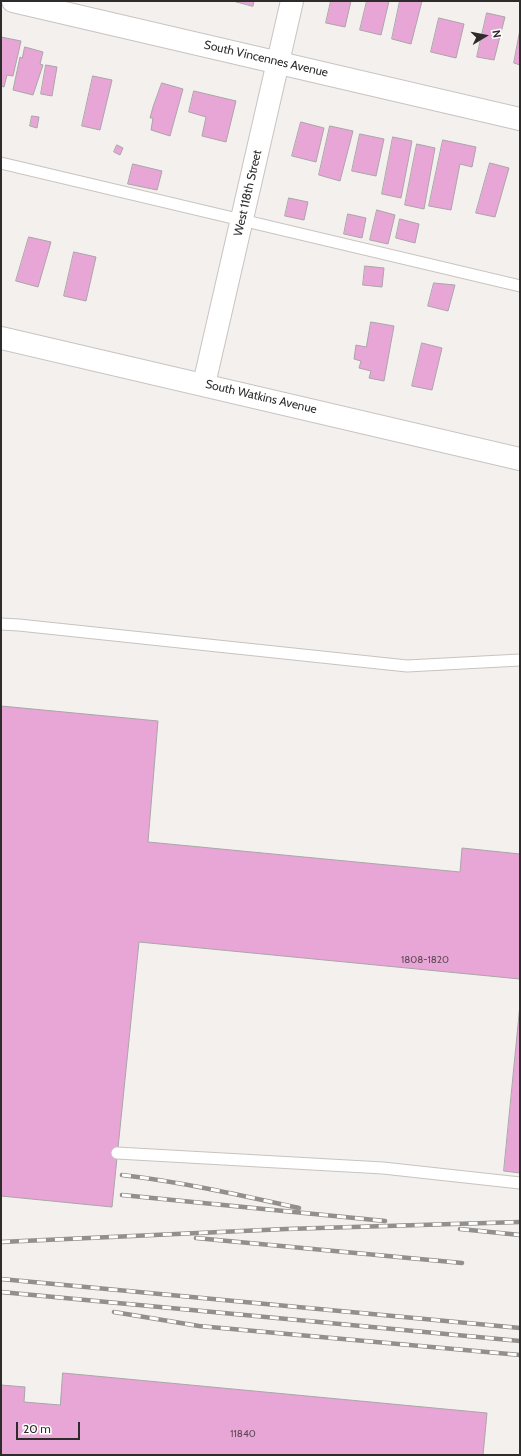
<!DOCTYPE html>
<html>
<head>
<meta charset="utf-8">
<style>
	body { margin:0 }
	#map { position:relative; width:521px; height:1456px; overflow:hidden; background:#f4f0ed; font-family:Cabin,sans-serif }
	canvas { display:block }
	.frame { position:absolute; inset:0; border:2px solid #2d2c2b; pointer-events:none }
	.north { position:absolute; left:465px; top:16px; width:40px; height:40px; -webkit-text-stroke:3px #fff; paint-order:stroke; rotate:80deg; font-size:11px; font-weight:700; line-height:16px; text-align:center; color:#2d2c2b }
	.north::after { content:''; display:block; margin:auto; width:14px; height:18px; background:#2d2c2b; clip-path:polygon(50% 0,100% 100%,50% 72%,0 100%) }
	.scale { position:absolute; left:16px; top:1422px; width:64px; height:18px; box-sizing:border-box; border:2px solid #2d2c2b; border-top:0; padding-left:5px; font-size:12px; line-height:14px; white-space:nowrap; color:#2d2c2b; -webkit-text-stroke:3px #fff; paint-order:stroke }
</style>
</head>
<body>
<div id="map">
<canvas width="521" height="1456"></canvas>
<div class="frame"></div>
<div class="north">N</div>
<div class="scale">20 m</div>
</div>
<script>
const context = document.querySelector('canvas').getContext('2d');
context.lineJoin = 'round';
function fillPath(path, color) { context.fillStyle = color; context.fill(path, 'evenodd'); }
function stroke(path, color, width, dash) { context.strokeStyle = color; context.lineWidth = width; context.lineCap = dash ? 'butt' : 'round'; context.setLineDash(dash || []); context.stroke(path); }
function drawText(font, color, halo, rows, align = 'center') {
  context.font = font + ' Cabin,sans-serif'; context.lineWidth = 3; context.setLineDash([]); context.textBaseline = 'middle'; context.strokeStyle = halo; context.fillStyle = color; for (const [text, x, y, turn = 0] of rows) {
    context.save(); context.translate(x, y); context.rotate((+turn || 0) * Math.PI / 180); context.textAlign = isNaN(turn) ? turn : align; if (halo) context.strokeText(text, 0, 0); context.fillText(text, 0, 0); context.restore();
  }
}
const building = new Path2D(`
	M233,1H254L253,6Z
	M331,1H351L345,27L326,23Z
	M367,1H389L381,35L360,30Z
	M400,1H422L411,44L392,39Z
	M487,13L505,17L494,60L477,57Z
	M439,18L464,24L456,58L431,52Z
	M520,30V65L514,63Z
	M1,37L21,41L13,76L7,75L4,87L1,86Z
	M25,47L43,52L40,64L43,65L33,95L13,90L20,57L22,58Z
	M46,65L57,67L52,96L41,94Z
	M93,76L112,80L100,130L82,126Z
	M162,83L183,89L170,136L151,130L153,118H150L153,107Z
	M194,91L236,101L226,142L202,136L206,117L189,112Z
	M32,116L39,117L37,128L30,126Z
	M301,122L324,128L316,162L292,156Z
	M330,126L353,131L340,181L319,175Z
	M360,134L384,139L376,176L352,171Z
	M393,137L412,141L401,198L382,194Z
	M443,140L476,147L472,167L460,164L451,210L429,206Z
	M417,144L435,148L424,209L405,205Z
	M117,145L123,148L120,155L114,152Z
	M490,163L509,168L495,217L476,213Z
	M133,164L162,171L157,190L128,184Z
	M289,198L308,202L304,220L285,216Z
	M377,210L395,215L388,244L370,240Z
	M348,214L366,218L362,238L344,234Z
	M400,219L419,224L415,243L396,238Z
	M29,237L51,242L38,287L16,281Z
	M74,252L96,257L86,301L64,296Z
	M365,266L384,268L382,287L363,285Z
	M434,283L455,285L448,311L428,306Z
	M371,322L394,326L384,381L369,378L371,371L359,368L361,361L354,359L356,345L366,347Z
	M422,343L442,348L432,390L412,386Z
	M1,706L158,721L148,842L460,872L462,848L520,854V979L139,942L112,1207L1,1196Z
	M520,1005V1173L504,1171Z
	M63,1373L487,1413L483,1455H1V1385L25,1387L24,1402L60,1405Z`);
fillPath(building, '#e8a6d7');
stroke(building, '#a9a5a8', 1);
const service = new Path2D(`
	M1,163L520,286
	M1,624L19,625L407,666L520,660
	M117,1153L383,1168L520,1183`);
const minor = new Path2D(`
	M1,338L520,459
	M204,384L292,1`);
const secondary = new Path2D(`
	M13,1L520,119`);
stroke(service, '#c8c3c1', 13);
stroke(minor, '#c8c3c1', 24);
stroke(secondary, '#c8c3c1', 24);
stroke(service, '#fff', 11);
stroke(minor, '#fff', 22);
stroke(secondary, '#fff', 22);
const rail = new Path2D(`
	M122,1175C182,1182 240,1195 299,1208
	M122,1195L385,1221
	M460,1229L520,1235
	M196,1238L462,1263
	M1,1242L286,1229L520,1222
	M1,1279L520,1328
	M1,1292L520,1341
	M114,1312L199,1326L520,1355`);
stroke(rail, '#928f8d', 4.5);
stroke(rail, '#fff', 3, [9]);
drawText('10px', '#5c4a56', null, [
	["1808-1820",425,960],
	["11840",243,1434]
]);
drawText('12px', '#2d2c2b', '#fff', [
	["South Vincennes Avenue",266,59,13],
	["West 118th Street",248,193,-77],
	["South Watkins Avenue",261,397,13]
]);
</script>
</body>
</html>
